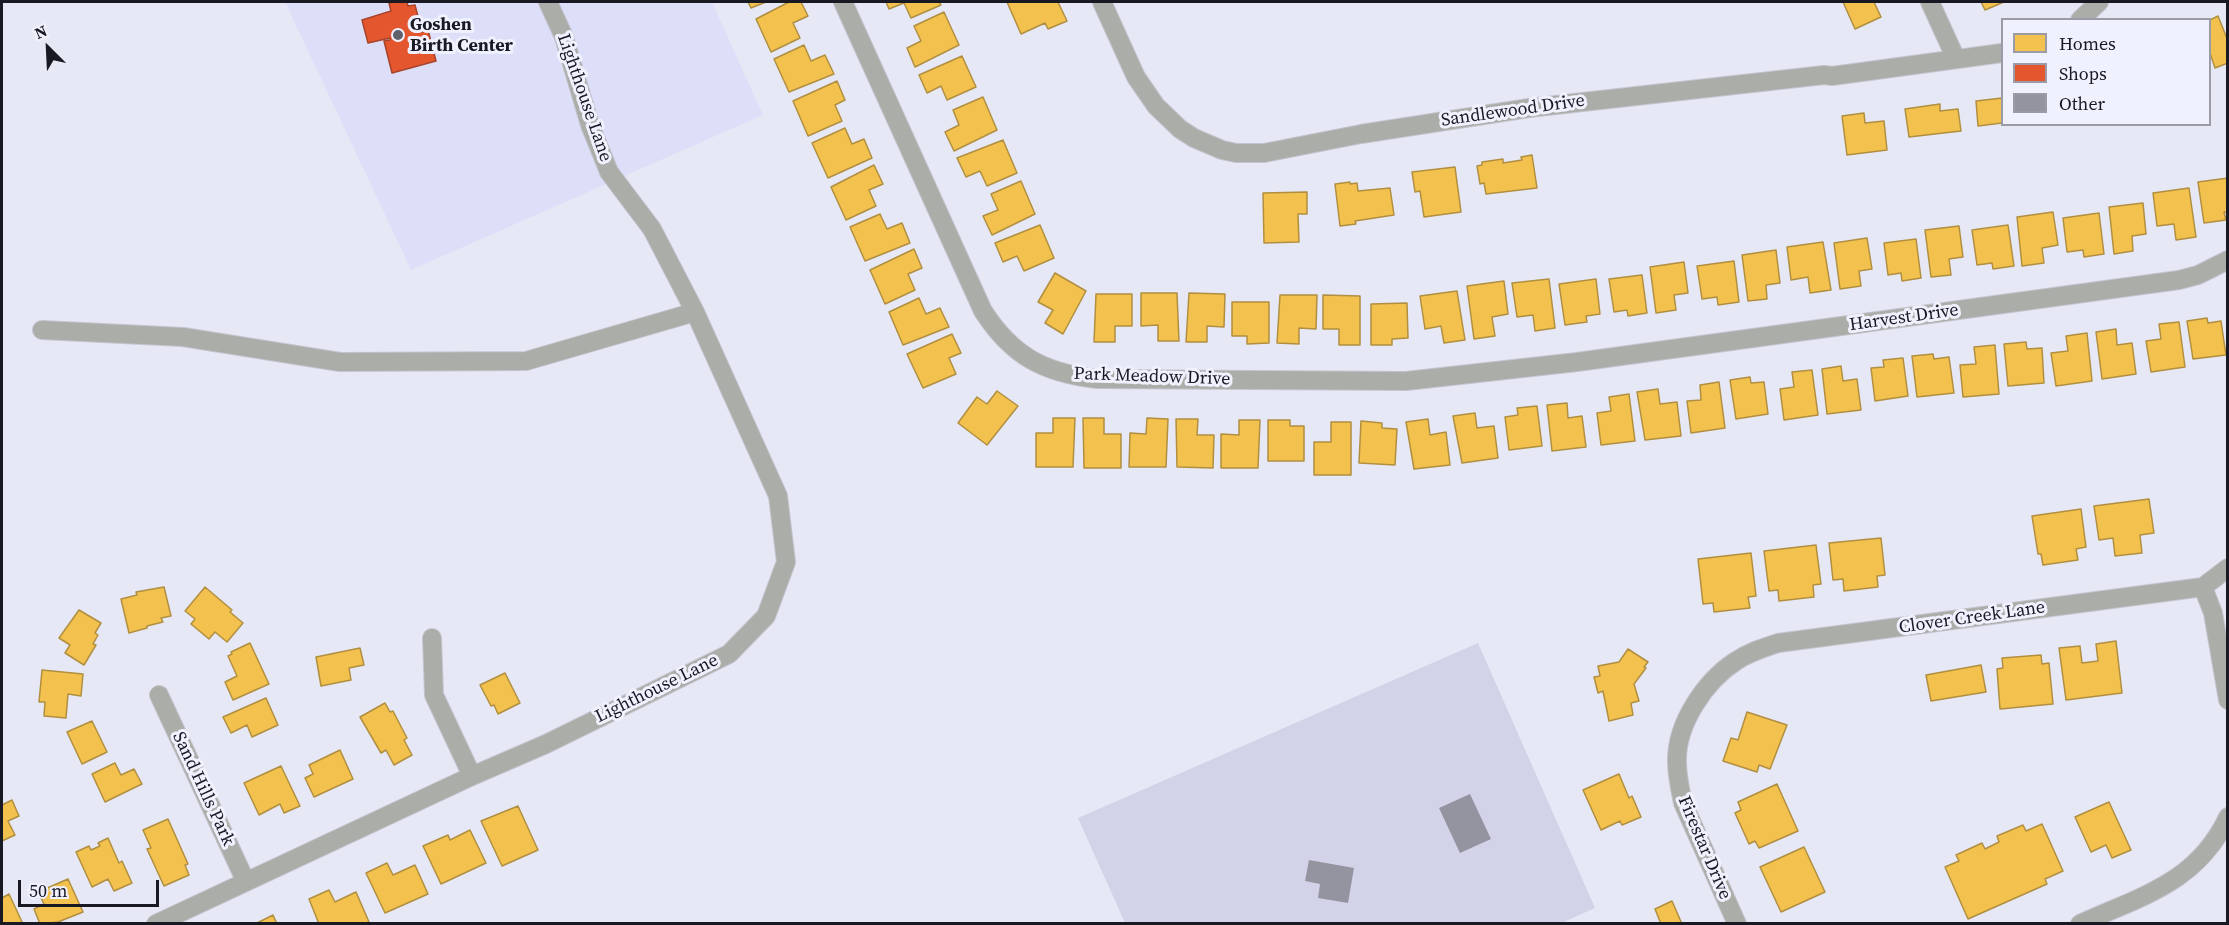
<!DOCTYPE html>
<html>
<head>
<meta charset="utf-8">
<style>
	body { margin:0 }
	#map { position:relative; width:2229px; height:925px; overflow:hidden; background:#e7e8f5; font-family:"Source Serif 4",serif }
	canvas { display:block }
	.frame { position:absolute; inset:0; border:3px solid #191924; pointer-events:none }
	.legend { position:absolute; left:2001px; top:18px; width:210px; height:108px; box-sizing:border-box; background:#f0f1fe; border:2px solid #9a9ba7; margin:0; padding:8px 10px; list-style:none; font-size:18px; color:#191924 }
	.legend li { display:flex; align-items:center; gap:12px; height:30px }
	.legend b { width:30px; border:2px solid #9a9ba7 }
	.north { position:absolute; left:18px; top:18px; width:60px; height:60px; -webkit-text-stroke:4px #f0f1fe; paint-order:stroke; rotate:336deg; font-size:16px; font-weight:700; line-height:24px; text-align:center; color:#191924 }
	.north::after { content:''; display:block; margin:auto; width:21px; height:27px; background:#191924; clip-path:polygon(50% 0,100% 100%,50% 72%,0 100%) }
	.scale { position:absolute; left:18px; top:880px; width:141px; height:27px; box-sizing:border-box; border:3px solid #191924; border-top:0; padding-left:8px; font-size:18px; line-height:21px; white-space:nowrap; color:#191924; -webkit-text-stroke:4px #f0f1fe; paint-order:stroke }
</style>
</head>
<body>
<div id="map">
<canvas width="2229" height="925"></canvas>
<div class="frame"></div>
<ul class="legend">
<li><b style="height:16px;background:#f2c14e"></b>Homes</li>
<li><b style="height:16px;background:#e4572e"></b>Shops</li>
<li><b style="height:16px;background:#9494a1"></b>Other</li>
</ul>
<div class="north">N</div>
<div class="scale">50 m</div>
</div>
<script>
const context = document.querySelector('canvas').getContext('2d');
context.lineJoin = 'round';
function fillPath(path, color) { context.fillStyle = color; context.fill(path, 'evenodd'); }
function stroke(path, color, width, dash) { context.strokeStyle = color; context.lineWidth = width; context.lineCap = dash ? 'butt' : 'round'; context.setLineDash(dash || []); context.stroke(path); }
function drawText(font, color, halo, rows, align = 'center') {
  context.font = font + ' "Source Serif 4",serif'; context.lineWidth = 6; context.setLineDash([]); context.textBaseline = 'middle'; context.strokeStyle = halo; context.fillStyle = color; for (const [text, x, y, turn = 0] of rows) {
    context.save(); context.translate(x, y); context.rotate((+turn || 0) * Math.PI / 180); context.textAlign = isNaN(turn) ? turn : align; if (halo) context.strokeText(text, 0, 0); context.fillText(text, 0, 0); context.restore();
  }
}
fillPath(new Path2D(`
	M285,2H712L763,115L411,270Z`), '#dddff9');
fillPath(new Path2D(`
	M1478,643L1595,908L1559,924L1125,923L1078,818Z`), '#d2d3e9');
const homes = new Path2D(`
	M748,2H766L751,8Z
	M789,2H801L808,16L793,23L800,38L771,52L756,19Z
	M886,2H939L941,5L911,18L904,3L889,9Z
	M1007,2H1058L1067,21L1048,29L1045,23L1021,34Z
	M1843,2H1874L1881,17L1855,29Z
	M1981,2H2004L1985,10Z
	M944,12L959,45L915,67L907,48L921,41L914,26Z
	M2218,16L2228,41V63L2215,68L2210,53V20Z
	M804,45L811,61L825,55L834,74L789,92L774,59Z
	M962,56L976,87L947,100L941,86L927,93L919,75Z
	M837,81L845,100L835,105L842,121L808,136L793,101Z
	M983,97L997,130L954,151L945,132L959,125L953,110Z
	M2002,98V123L1978,126L1976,101Z
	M1940,104V111L1958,109L1961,131L1909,137L1905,109Z
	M1864,113L1865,123L1884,121L1887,150L1847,155L1842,116Z
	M845,128L852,144L864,139L872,158L828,178L812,143Z
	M1003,140L1017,173L987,186L980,171L966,177L957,158Z
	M1532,155L1537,188L1486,194L1484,183L1480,184L1477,166L1482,165V162L1503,159V163L1522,160L1521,157Z
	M874,165L883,184L869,190L876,206L846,220L831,187Z
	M1455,167L1461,212L1424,217L1420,191L1415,192L1412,172Z
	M2228,178V212H2224L2226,220L2204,223L2198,182Z
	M1021,181L1035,214L992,235L983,216L998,210L991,194Z
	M1350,182V184L1357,183L1358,191L1390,188L1394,215L1355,221L1356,224L1340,226L1335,184Z
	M2189,188L2196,237L2176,240L2174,224L2157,226L2153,193Z
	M1307,192V214H1298L1299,242L1264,243L1263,193Z
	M2143,203L2146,234L2132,236L2133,251L2114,254L2109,207Z
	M2053,212L2058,245L2042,248L2044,263L2022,266L2017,217Z
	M2099,213L2104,254L2084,257L2083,250L2067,252L2063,218Z
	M880,214L887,229L902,223L910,243L865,261L850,227Z
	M1040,225L1054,258L1024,271L1017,256L1003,262L995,243Z
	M2008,225L2014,266L1993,269L1992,263L1977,265L1972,230Z
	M1959,226L1963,257L1949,259L1951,275L1931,277L1925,230Z
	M1867,238L1872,269L1859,271L1861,286L1840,289L1834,243Z
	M1916,239L1921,278L1902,281L1901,273L1888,275L1884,243Z
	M1823,242L1831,290L1810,293L1808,277L1791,280L1787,247Z
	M914,249L922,268L908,274L915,290L885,304L870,270Z
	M1776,250L1780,283L1766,285L1767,299L1748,301L1742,255Z
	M1734,261L1739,302L1718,305L1717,297L1702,299L1697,266Z
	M1684,262L1688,293L1674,295L1676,310L1656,313L1650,267Z
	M1055,273L1086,291L1063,334L1045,323L1053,310L1038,302Z
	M1642,275L1647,313L1628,316L1627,310L1614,312L1609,279Z
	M1549,279L1555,328L1535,331L1533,315L1517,317L1512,283Z
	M1596,279L1600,314L1586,316L1587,322L1565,325L1559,284Z
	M1504,281L1508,314L1492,317L1495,336L1474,339L1467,286Z
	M1457,291L1465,340L1444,343L1441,326L1425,329L1420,296Z
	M1141,293H1177L1179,341H1158V325L1141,326Z
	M1189,293L1225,294L1224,327L1207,326V342H1186Z
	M1096,294H1132V326H1115V342H1094Z
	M1280,295H1317L1316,329L1299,328V344L1277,343Z
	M1323,295L1360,296V345H1339V329H1323Z
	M919,298L926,314L940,308L949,327L903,345L889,312Z
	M1232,302H1269V343L1247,344V336H1232Z
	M1407,303L1408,338L1392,339V345H1371V304Z
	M2207,318L2208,323L2221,321L2226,355L2193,359L2187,321Z
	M2179,322L2185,367L2151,372L2146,341L2161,339L2159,324Z
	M2116,329L2117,345L2132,343L2136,374L2102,379L2096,332Z
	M2087,333L2092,381L2056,386L2051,353L2068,351L2066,336Z
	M952,334L961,353L949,358L956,374L923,388L907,354Z
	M2026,342L2027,349L2042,348L2044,383L2008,386L2004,344Z
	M1995,345L1999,394L1963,397L1960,365L1976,364L1974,347Z
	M1933,354L1934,359L1949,357L1954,393L1917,397L1912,356Z
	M1903,358L1908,396L1875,401L1871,368L1884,367L1883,360Z
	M1841,366L1843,381L1857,379L1861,410L1827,414L1822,369Z
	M1812,370L1818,415L1784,420L1780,389L1794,387L1792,372Z
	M1750,377L1751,383L1764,382L1768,414L1736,419L1730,380Z
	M1719,382L1725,428L1691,433L1687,401L1701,400L1700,385Z
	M1658,389L1660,404L1677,402L1681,436L1645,440L1637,392Z
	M997,391L1018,406L987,445L958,423L977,397L987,404Z
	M1629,394L1635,441L1601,445L1597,413L1611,411L1609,397Z
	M1567,403L1568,418L1582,416L1586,447L1552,451L1547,405Z
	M1537,406L1542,446L1509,450L1505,417L1518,415L1517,408Z
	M1475,413L1477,428L1494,426L1498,458L1462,463L1453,416Z
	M1053,418H1075L1073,467H1036V433H1053Z
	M1083,418H1104V434H1121V468H1084Z
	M1147,418L1168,419L1166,467H1129L1130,433L1146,434Z
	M1176,419H1198L1197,435H1214L1213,468L1177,467Z
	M1428,419L1430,435L1446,432L1450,465L1414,469L1406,422Z
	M1239,420H1260L1258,468H1221V434L1239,435Z
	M1268,420H1290V426H1304V461H1268Z
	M1361,421L1382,423V428L1397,429L1395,465L1359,463Z
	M1331,422H1351V475H1314V442H1331Z
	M2149,499L2154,533L2140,535L2142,553L2115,556L2113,538L2099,540L2094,506Z
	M2081,509L2086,547L2076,549L2078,560L2043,565L2041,554H2038L2032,516Z
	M1881,538L1885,575L1877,576L1878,587L1844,591L1843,579L1833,580L1829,543Z
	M1816,545L1821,584L1813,585L1814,597L1779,601L1778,590L1769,591L1764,551Z
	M1751,553L1756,596L1748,597L1750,608L1714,612L1713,603L1703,604L1698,559Z
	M164,587L171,616L161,618L163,622L147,626V628L129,633L121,599L137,595L136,592Z
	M205,587L232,610L230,612L243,623L227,642L215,632L209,639L191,624L195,619L185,611Z
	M79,610L101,623L95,633L98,635L93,644L96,645L84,665L65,653L70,645L59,638Z
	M2116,641L2122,693L2066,700L2059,648L2080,646L2082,663L2098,661L2096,644Z
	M250,643L269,684L233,700L225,682L237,676L228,656L232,654L231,652Z
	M360,648L364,665L349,668L351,680L321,686L316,657Z
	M1628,649L1648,662L1644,667L1646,668L1634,684L1639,701L1631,703L1633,715L1609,721L1603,691L1598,693L1594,677L1600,676L1598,666L1619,662Z
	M2041,655L2042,664L2049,663L2053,704L2000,709L1997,669L2003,668L2002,658Z
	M1981,665L1986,692L1931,701L1926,675Z
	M42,670L83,674L81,696L68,694L66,718L44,716L45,702H39Z
	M505,673L520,703L498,714L494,705L491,706L480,685Z
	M266,698L278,725L252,737L247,725L231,733L223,717Z
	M385,703L390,712L393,711L407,738L404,740L412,755L394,765L386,750L381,753L360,717Z
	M1747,712L1787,725L1770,769L1759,765L1757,772L1723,761L1731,738L1738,740Z
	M92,721L107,752L82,764L67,732Z
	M340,750L353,779L314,797L305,778L313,774L309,765Z
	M115,763L121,775L134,769L142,784L105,802L92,774Z
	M281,766L300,806L284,813L280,804L259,815L244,783Z
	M1619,774L1629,798L1632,796L1641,817L1622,825L1620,821L1601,830L1583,790Z
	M1777,784L1798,831L1759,848L1755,841L1749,844L1735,813L1741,810L1738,802Z
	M12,800L19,816L8,821L15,835L2,841V805Z
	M2109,802L2131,850L2112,858L2106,845L2091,852L2075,817Z
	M518,806L538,850L502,866L481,821Z
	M168,819L188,864L185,865L189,875L164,886L147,849L151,848L143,830Z
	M2042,824L2063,871L2045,879L2047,884L1968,919L1945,867L1959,861L1956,855L1982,843L1985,849L1999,842L1997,836L2023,825L2026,831Z
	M470,830L486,863L441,884L423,846L448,835L450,840Z
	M108,838L119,863L122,861L132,883L114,891L108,879L92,887L76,852L89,846L91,850L100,846L98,843Z
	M1804,847L1825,892L1781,912L1760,867Z
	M387,863L393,875L415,865L428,894L385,913L366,873Z
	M68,879L83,912L58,922L40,924L34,909L44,904L38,892Z
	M329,890L335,902L356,892L369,922L365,924H319L309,899Z
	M9,894L23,924H2V898Z
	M1672,901L1682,924H1661L1655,909Z
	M273,915L277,924H255Z`);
fillPath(homes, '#f2c14e');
stroke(homes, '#b18f41', 1.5);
const shops = new Path2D(`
	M393,2H407L408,6L415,5L422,32L428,30L436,61L392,73L384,41L390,40V38L368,43L362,20L391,11L389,3Z`);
fillPath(shops, '#e4572e');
stroke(shops, '#a7442b', 1.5);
fillPath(new Path2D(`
	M1470,794L1491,839L1460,853L1439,808Z
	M1309,860L1354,868L1348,903L1318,898L1320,884L1305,881Z`), '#9494a1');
const minor = new Path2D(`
	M843,2L983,311C1012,356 1044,373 1097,379L1406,381L1577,362L2179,280L2198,275L2228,260
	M1102,2L1136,77L1156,106L1180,129L1194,138L1222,150L1236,153H1264L1361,134L1529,108L1824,75L1832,76L2002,53
	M1930,2L1956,59
	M2080,20L2099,2
	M42,330L183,337L340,362L526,361L695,312
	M2203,587L2213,613L2228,700
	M432,638L434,695L472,776
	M159,695L246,882
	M156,924L472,776L546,744L729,654L766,616L786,562L778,496L695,312L652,229L609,172L590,125L564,37L548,2
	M1737,924L1683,803C1680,789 1677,776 1677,762C1676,724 1705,681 1736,661C1749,652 1763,648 1778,643L2203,587L2228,568
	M2080,924C2141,896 2197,883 2228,817`);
stroke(minor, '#c3c4cf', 20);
stroke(minor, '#abada8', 18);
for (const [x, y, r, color] of [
	[398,35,6,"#61616d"]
]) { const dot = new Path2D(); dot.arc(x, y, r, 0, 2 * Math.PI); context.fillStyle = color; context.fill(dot); stroke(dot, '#f0f1fe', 2); }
drawText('bold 18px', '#191924', '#f0f1fe', [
	["Goshen",410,25],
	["Birth Center",410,46]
], 'left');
drawText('18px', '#191924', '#f0f1fe', [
	["Lighthouse Lane",584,98,71],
	["Sandlewood Drive",1513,111,-8],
	["Harvest Drive",1904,318,-8],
	["Park Meadow Drive",1152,377,2],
	["Clover Creek Lane",1972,618,-8],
	["Lighthouse Lane",657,689,-26],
	["Sand Hills Park",203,789,65],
	["Firestar Drive",1704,848,67]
]);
</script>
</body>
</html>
